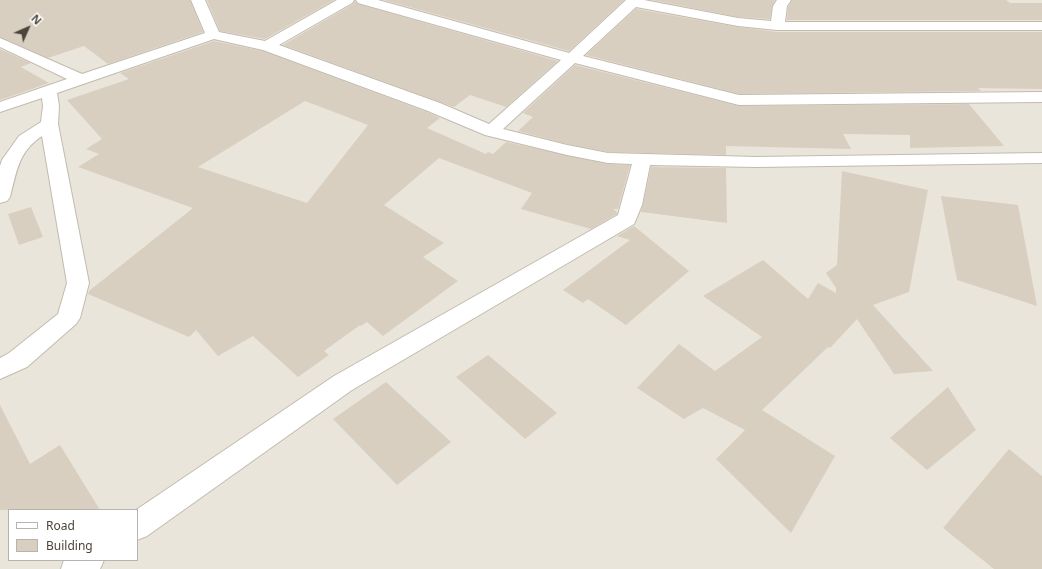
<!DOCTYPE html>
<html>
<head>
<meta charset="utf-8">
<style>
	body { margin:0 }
	#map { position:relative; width:1042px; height:569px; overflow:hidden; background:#f6f3ec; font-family:"Noto Sans",sans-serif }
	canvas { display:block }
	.legend { position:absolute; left:8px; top:509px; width:130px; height:52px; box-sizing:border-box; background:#fff; border:1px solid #b7b4b0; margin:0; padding:5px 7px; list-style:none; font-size:12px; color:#4b4439 }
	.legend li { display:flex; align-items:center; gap:8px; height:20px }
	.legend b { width:20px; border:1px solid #b7b4b0 }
	.north { position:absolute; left:8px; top:8px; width:40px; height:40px; -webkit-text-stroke:3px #fff; paint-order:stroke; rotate:45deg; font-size:11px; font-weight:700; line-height:16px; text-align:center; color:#4b4439 }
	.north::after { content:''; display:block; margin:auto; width:14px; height:18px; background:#4b4439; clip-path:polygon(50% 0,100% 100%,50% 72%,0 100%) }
</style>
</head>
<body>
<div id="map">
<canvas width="1042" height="569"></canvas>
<ul class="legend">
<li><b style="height:5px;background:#fff"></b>Road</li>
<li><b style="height:11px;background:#d8cfc1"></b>Building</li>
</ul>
<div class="north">N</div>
</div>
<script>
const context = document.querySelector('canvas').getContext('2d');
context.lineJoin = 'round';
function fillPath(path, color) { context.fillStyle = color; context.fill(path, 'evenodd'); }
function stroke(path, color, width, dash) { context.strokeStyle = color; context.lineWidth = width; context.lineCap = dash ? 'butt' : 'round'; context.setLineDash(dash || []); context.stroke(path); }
fillPath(new Path2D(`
	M0,0H1042V569H0ZM9,510H137V560H9Z`), '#eae5da');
fillPath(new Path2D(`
	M0,0H190L203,32L108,64L84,46L48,58L0,37Z
	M207,0H334L265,39L220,31Z
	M384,0H624L569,51Z
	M652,0H775L772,6L770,19L738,17Z
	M792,0H1006L1010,3H1042V20H787L788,7Z
	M355,1L358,4L558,61L506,107L470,95L454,107L283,45L353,4Z
	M636,9L738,27L777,32H1042V89L978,88L981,91L739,94L586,55Z
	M214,41L263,51L427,112L440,118L427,128L486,154L488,152L493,154L506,142L608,164L630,165L618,209H613L617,212V214L591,229L521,209L532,193L439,158L384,205L444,243L423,257L458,281L383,336L367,322L361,326L360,325L324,351L329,355L298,377L253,336L218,356L196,330L189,337L88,294L89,291L193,208L78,167L99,154L86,149L102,139L67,100L129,79L120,73ZM305,101L368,125L307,203L198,167Z
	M0,49L31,63L21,67L49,83L0,100Z
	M575,65L739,106L969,104L1004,146L910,148V135L843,134L851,149L726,146V155L608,152L567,144L518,131L533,117L523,113Z
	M651,167L726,168L727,223L641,212L643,205Z
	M842,171L928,190L909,292L873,305L933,371L894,374L857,319L830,348L828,347L762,410L835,456L791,533L716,459L745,430L703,408L684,419L637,388L679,344L715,371L762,337L703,296L763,260L808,299L818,283L836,293V288L826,273L837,265Z
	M941,196L1018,205L1037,306L957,280Z
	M31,207L43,237L19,245L8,214Z
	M634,226L689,271L626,325L588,299L583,303L563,290L630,240L617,236Z
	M488,355L557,413L525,439L456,377Z
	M386,382L451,442L397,485L333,419Z
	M948,387L976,430L927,470L890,438Z
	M0,405L30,464L60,445L100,510H0Z
	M1009,449L1042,476V569H994L943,528Z`), '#d8cfc1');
const minor = new Path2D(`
	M191,0H205L219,32L265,41L337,0H354L352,3L279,45L440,103L489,124L561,60L358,3L356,0H378L569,53L626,0H644L738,18L771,21L773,6L777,0H791L787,6L785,22H1042V30H777L738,26L636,7L583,56L739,95L1042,92V102L739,105L575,63L503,129L567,145L608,153L756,157L1042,153V163L756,167L650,165L642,205L634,224L352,390L147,536L137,540V510H136L334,376L618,215L632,164L608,163L567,155L485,135L428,111L263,50L214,39L57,93L59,106L58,124L89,283L80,318L76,324L27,367L0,379V358L9,353L58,314L67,283L42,136C18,152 17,171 10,197L7,201L0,203V166L2,160L19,136L41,122L43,106L42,98L0,112V102L67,79L0,47V38L82,74L205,33Z
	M64,560H104L100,569H61Z`);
stroke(minor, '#c2bbae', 2);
fillPath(minor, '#fff');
</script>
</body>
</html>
